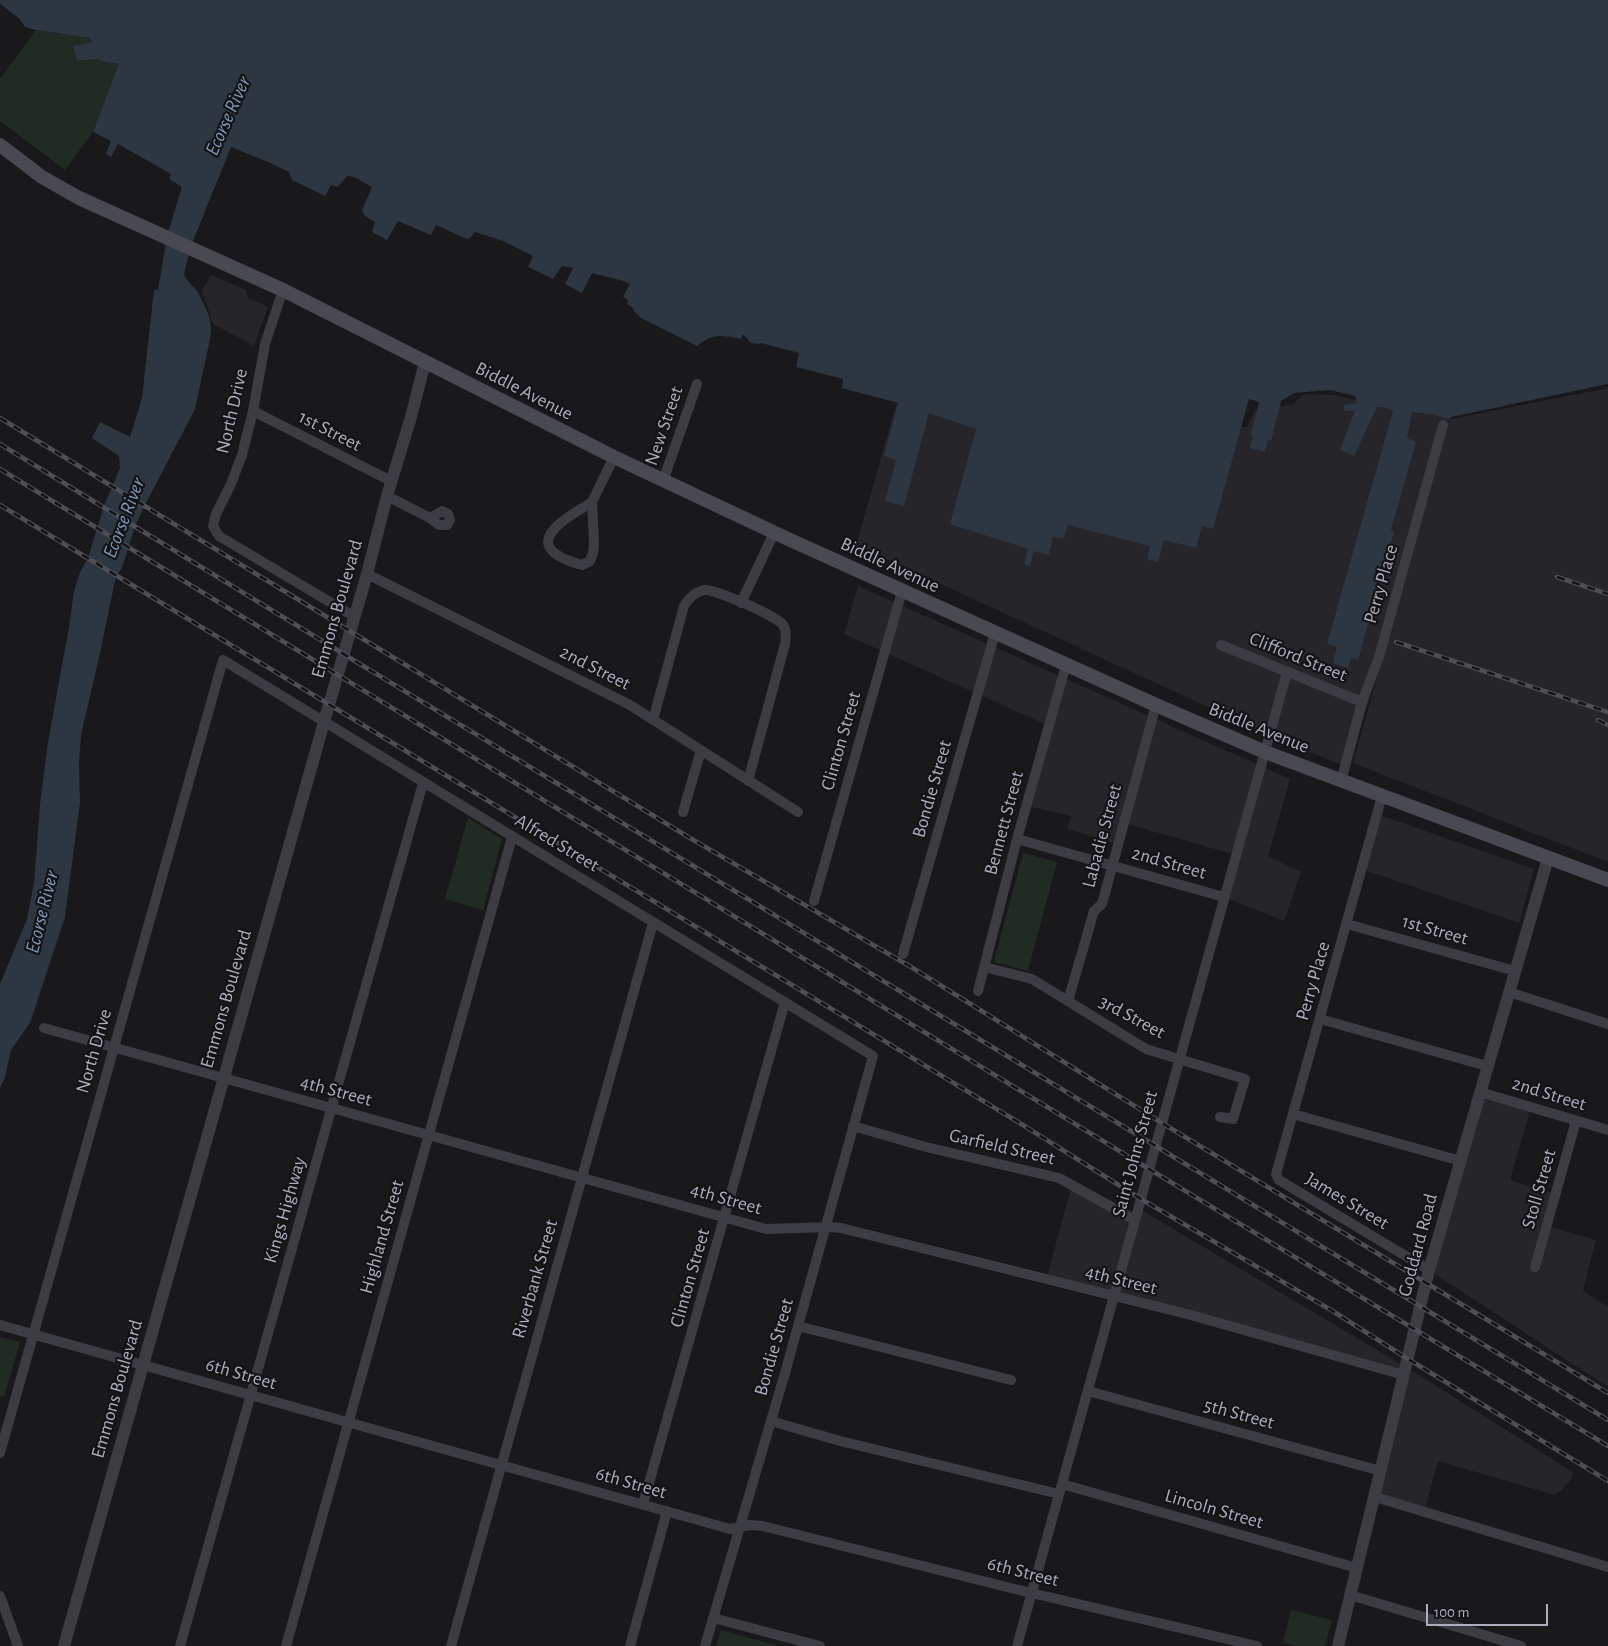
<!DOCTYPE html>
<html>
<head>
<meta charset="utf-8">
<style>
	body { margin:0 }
	#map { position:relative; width:1608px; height:1646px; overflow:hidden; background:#19191c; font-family:"Alegreya Sans",sans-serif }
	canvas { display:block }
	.scale { position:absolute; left:1426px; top:1604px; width:122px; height:22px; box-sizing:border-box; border:2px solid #abaebc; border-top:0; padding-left:6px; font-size:15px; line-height:18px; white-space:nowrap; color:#abaebc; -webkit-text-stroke:4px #141417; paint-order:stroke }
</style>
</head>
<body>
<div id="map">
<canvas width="1608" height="1646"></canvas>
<div class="scale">100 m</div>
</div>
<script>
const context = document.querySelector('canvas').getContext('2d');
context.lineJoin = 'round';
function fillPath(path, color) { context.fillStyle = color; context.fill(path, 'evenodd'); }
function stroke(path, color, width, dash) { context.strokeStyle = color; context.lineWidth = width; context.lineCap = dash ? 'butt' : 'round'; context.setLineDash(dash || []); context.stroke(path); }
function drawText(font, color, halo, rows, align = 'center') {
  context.font = font + ' "Alegreya Sans",sans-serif'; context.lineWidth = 4.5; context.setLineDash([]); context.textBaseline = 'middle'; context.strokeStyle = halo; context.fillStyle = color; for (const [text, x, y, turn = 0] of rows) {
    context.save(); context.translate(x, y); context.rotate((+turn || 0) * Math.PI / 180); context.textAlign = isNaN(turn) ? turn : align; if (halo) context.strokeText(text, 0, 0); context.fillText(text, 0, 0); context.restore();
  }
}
fillPath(new Path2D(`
	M211,275L246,290L247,297L268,307L254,346L213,324L202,290Z
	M1608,388V862L1353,763L1415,543L1349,768L1271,736L856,545L896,405L1247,427L1255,410L1292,405L1305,394L1333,395L1389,407L1417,409L1451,419Z
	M858,586L1290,779L1268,856L1301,872L1284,921L1224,897L1236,855L1124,823L1118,844L1067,829L1071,816L1027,806L1049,726L844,634Z
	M1377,814L1534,869L1519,923L1362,869Z
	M1480,1092L1531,1107L1510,1180L1556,1194L1547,1226L1596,1240L1583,1291L1608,1307V1387L1429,1270Z
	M1072,1185L1135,1220L1138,1208L1406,1367L1573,1472L1572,1478L1563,1489L1555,1495L1438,1461L1424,1512L1375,1497L1404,1375L1046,1280Z`), '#262529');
fillPath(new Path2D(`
	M36,30L90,38L92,42L73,46L77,61L97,59L103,62L120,64L93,132L65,170L0,121V79Z
	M468,818L502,839L483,910L445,899Z
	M1023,853L1057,862L1028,971L994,962Z
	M0,1337L20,1342L4,1397L0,1396Z
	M1291,1610L1332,1620L1325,1646H1295L1283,1643Z
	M721,1630L778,1646H716Z`), '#212a23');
fillPath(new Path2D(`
	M0,0H1608V384L1451,417L1449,419L1430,414L1412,412L1407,438L1416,442L1391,530L1394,532L1358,660L1351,658L1348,668L1333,663L1337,647L1327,644L1393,411L1384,407H1377L1354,456L1340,450L1355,410L1344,411V405L1357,403L1355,396L1330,390L1294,393L1281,401L1271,441L1268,440L1265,452L1250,448L1253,436L1251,435L1259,402L1249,399L1213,529L1202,526L1196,548L1164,540L1158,562L1147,559L1150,546L1068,525L1064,538L1053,537L1049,555L1034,551L1030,566L1024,564L1028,549L950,524L976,429L929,413L904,506L885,501L896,460L884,456L898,403L842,388L843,379L796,367L799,353L761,343L759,344L751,343L743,334L741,339C721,335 713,333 697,346L641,318L633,310L634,309L627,304L628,300L623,297L630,284C618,278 605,277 592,273L582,293L565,284L573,268L562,266L553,279L528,267L533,256L503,241L475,232L471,237L467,239L436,225L431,235L398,221L387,240L372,232L375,222L365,216L362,210L372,187L354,177L347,176L338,187L331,185L325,196L292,180L289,172L268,162L231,147L191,246L184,274L186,279L198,292L209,316L211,328L210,339L195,409L145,505L135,526L122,568L116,576L100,653L81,735L79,765L80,802L65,917L30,1023L11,1050L5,1077L0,1088V984L27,919L34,883L40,804L48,742L69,627L74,591L80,572L88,558L104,506L120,468L119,456L92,438L100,422L130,437L142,398L154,290H158L167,236L182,187L169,179L171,174L118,144L111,157L106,154L111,141L93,132L119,64L103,62L97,59L77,61L73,46L92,42L90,38L36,30L25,27L20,19L0,4Z`), '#2e3641');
stroke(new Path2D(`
	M283,290L265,344L253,411L242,455L231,484L216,514L213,526L219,536L355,617
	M253,411L391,481
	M663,481L697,384
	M387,496L430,518L439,525H447L450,520L448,514L442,511L430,518
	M592,502L594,543L593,553L590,561L582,565L578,564C571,561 562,559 556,554C529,535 579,511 592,502Z
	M592,502L614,457
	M367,574L630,705L798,812
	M741,603L774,533
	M1221,645L1362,702
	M653,720L684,606C688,599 696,591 705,590C715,589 779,617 783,625C787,631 786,638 785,644L748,781
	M1341,781L1362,702L1379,657L1443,425
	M1382,796L1276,1174L1279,1180L1429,1270
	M683,812L701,750
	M1017,839L1224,897
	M814,901L902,591
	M1347,924L1515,971
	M903,954L995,633
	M984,967L1032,979L1146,1049L1245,1079L1233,1119L1220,1117
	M978,991L1017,839L1066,665
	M1509,992L1608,1024
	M1068,1001L1094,911L1102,904L1156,705
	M1320,1019L1487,1066
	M44,1028L766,1229L831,1227L841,1228L1187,1314L1404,1375
	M1480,1092L1608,1130
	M1293,1114L1461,1161
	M853,1126L926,1147L1059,1178L1135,1220
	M1535,1267L1576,1121
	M0,1325L730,1529L750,1525L763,1526L1023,1591L1257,1646
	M798,1326L1011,1380
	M1088,1391L1381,1471
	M771,1421L840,1441L1059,1494
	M0,1453L223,660L873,1056L785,1373L705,1646
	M1062,1484L1357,1568
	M1375,1497L1608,1567
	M643,1504L785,1002
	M1350,1595L1521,1646
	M0,1596L18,1646
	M713,1618L820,1646
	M180,1646L423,783
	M286,1646L512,837
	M451,1646L653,923
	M630,1646L667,1511
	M1017,1646L1287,672`), '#3c3c43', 10);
stroke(new Path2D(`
	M64,1646L324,722L367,574L387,496L411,417L425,362
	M1338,1646L1429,1270L1548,858`), '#3c3c43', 12);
stroke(new Path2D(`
	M0,145L42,177L79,198L283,290L614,457L788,539L1156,705L1265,752L1608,880`), '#484951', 14);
const rail = new Path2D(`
	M0,418L690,838L911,967L1162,1123L1608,1393
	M0,444L355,661L1608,1420
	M0,469L1149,1169L1608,1446
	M0,505L1018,1122L1141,1199L1331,1310L1408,1359L1608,1481
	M1557,577L1608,594
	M1396,642L1608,712
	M1598,720L1608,725`);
stroke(rail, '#4d4e56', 4.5);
stroke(rail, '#141417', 2.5, [8]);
drawText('19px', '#abaebc', '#141417', [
	["Biddle Avenue",524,391,27],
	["North Drive",232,411,-77],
	["New Street",664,426,-71],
	["1st Street",330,431,27],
	["Biddle Avenue",890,565,25],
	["Perry Place",1381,584,-74],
	["Emmons Boulevard",337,609,-74],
	["Clifford Street",1298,657,22],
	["2nd Street",595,668,27],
	["Biddle Avenue",1259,728,22],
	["Clinton Street",841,741,-74],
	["Bondie Street",932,789,-74],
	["Bennett Street",1004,823,-75],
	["Labadie Street",1102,836,-75],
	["Alfred Street",557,843,31],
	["2nd Street",1169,863,16],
	["1st Street",1435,930,16],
	["Perry Place",1313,981,-74],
	["Emmons Boulevard",226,999,-74],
	["3rd Street",1132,1017,28],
	["North Drive",94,1051,-74],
	["4th Street",336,1091,15],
	["2nd Street",1549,1094,17],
	["Garfield Street",1002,1147,13],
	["Saint Johns Street",1135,1154,-75],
	["Stoll Street",1539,1189,-74],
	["4th Street",726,1199,16],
	["James Street",1347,1201,31],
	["Kings Highway",285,1210,-74],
	["Highland Street",382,1237,-74],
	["Goddard Road",1418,1245,-75],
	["Clinton Street",690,1278,-74],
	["Riverbank Street",535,1279,-74],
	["4th Street",1121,1280,14],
	["Bondie Street",774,1347,-74],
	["6th Street",241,1374,16],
	["Emmons Boulevard",117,1389,-74],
	["5th Street",1239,1414,15],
	["6th Street",631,1483,16],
	["Lincoln Street",1214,1509,16],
	["6th Street",1023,1572,14]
]);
drawText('italic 20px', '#8098b9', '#141417', [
	["Ecorse River",228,116,-66],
	["Ecorse River",124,518,-69],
	["Ecorse River",42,912,-76]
]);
</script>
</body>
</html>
